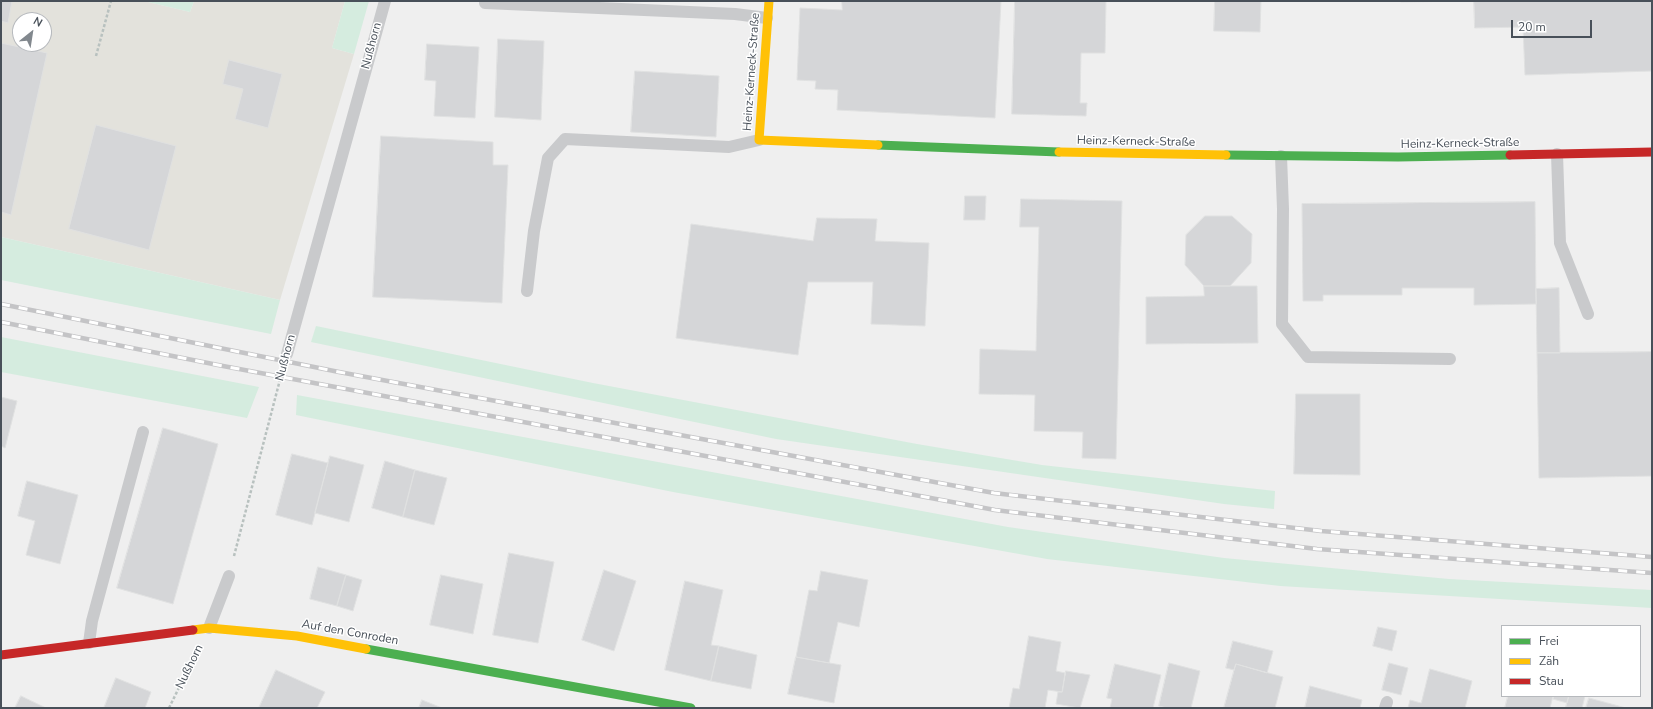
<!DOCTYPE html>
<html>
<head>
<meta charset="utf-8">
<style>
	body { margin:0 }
	#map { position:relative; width:1653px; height:709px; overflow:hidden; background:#efefef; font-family:"Nunito Sans",sans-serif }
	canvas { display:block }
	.frame { position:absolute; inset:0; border:2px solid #485059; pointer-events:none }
	.legend { position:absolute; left:1501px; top:625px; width:140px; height:72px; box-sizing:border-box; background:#fff; border:1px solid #b6b9bd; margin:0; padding:5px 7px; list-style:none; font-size:12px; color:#485059 }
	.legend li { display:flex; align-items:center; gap:8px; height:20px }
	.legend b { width:20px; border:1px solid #b6b9bd }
	.north { position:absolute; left:12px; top:12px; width:40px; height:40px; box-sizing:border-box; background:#fff; border:1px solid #b6b9bd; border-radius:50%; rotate:30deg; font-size:11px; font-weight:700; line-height:16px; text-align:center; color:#485059 }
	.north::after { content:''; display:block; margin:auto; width:14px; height:18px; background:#82888e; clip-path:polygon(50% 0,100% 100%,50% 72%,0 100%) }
	.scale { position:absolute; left:1511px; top:20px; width:81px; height:18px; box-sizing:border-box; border:2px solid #485059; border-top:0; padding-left:5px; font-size:12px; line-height:14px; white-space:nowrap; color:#485059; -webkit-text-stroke:3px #fff; paint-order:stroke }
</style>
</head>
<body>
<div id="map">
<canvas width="1653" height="709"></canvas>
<div class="frame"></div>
<ul class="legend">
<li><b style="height:5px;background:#4caf50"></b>Frei</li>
<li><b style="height:5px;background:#ffc107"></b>Zäh</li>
<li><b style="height:5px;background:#c62828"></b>Stau</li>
</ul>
<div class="north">N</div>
<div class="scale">20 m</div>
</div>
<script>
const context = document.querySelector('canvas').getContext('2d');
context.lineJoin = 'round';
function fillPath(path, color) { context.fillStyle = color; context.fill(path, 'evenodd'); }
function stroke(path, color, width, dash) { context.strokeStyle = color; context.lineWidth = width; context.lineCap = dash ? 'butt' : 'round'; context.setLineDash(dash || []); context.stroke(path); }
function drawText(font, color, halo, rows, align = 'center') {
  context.font = font + ' "Nunito Sans",sans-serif'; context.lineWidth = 3; context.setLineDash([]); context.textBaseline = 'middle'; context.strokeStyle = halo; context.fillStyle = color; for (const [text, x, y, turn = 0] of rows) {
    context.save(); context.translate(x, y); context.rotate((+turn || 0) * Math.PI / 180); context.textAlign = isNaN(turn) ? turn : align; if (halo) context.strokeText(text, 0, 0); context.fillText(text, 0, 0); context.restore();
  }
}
fillPath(new Path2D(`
	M1,1H144L190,12L194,1H345L332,48L354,54L280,300L1,237ZM20,20H44V44H20Z`), '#e3e2dc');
fillPath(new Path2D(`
	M144,1H194L190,12Z
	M345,1H369L354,54L332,48Z
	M1,237L280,300L271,334L1,280Z
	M316,326L593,383L917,444L1042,465L1275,491L1274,509L1224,504L776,439L311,342Z
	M1,337L259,387L247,418L1,372Z
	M297,395L1008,527L1224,558L1449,579L1652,590V608L1280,586L1047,559L673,492L296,415Z`), '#d5ecdf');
const building = new Path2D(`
	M1,1H12L8,23L1,21Z
	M842,1H1001L995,118L837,110L838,90L815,89L816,81L797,80L800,8L842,10Z
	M1015,1H1106L1105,53H1081L1080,103H1087L1086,116L1012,114Z
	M1215,1H1261L1260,32L1214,31Z
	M1401,1H1469L1401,2Z
	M1474,1H1652V71L1525,75L1523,27L1475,28Z
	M498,39L544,41L541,120L495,117Z
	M1,43L47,53L11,215L1,212Z
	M427,44L479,47L475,118L434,116L436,81L425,80Z
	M229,60L282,74L268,128L235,119L243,89L223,84Z
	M635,71L719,76L716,137L631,132Z
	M96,125L176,146L149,250L69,229Z
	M381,136L493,142V165H508L502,303L373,297Z
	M965,196H986L985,220H964Z
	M1021,199L1122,201L1116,459L1082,458L1083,432L1034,431L1035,395L979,394L980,349L1036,351L1039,227H1020Z
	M1535,202L1536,304L1474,305V288H1402V295H1323V301H1303L1302,204Z
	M1205,216H1232L1252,234L1251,263L1230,286H1204L1185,265L1186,235Z
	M817,218L877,219L875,241L929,243L925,326L871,324L873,282H808L798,355L676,338L691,224L813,241Z
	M1204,286H1257L1258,343L1146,344V297L1204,296Z
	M1559,288L1560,353H1537L1536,289Z
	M1652,352V476L1539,478L1537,353Z
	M1296,394H1360V475L1294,474Z
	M1,397L17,401L5,448L1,446Z
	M163,428L218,444L173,604L117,588Z
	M292,454L328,463L312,525L276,515Z
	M330,456L364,465L349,522L315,513Z
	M385,461L415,470L403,517L372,508Z
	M415,470L447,478L434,525L403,517Z
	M27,481L78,495L60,564L26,555L35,521L18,516Z
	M509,553L554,562L538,643L493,635Z
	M318,567L346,575L337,606L310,599Z
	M604,570L636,581L614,651L582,640Z
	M821,571L868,580L859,627L838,622L829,663L796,657L809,590L817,591Z
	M346,575L362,580L353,611L337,606Z
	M441,575L483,584L473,634L430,625Z
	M685,581L723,590L711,645L719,646L711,681L665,670Z
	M1378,627L1397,631L1392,651L1373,646Z
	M1029,636L1061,642L1056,671L1065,673L1062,692L1048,690L1045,708H1009L1013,688L1019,689Z
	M1233,641L1273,651L1267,673L1236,664L1234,670L1226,668Z
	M719,646L757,655L751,689L711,681Z
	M796,657L841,665L834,703L788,694Z
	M1169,663L1200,671L1191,708H1167L1159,706Z
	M1389,663L1408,668L1401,695L1382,690Z
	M1115,664L1161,675L1153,708H1110L1112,699L1107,698Z
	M1236,664L1283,677L1275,708H1224Z
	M1430,669L1472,681L1465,708H1408L1410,700L1421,703Z
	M276,670L325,692L317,708H259Z
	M1066,671L1090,675L1080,708L1056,704L1058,692H1062Z
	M116,678L151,692L145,708H104Z
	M1310,686L1362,700L1360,708H1305Z
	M21,696L46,708H15Z
	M1508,696H1553L1550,708H1505Z
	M1554,696H1569L1567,703L1553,699Z
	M1569,696H1585L1582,708L1566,707Z
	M1589,698L1626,708H1586Z
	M422,700L442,708H419Z`);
fillPath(building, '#d5d6d8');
stroke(building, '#e0e1e1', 1);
stroke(new Path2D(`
	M96,56L111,1
	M234,556L282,372
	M169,708L195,655`), '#b8c1bf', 2.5, [3, 2]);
stroke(new Path2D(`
	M485,3L735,14L767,18
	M1557,154L1560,243L1588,314
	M1281,156L1283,209L1282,324L1308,357L1450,359
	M527,291L534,231L548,158L565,139L729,147L759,140
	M287,354L385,1
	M209,628L229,576
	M89,643L92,621L143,432
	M1385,708L1387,702`), '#c9cacc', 12);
stroke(new Path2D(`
	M878,145L1059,152
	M1226,155L1398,157L1510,155
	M366,649L691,708`), '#4caf50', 9);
stroke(new Path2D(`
	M769,1L759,140L878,145
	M1059,152L1226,155
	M193,630L209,628L297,636L366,649`), '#ffc107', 9);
stroke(new Path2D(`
	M1510,155L1652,152
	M1,655L193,630`), '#c62828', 9);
const rail = new Path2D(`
	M1,304L339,372L994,493L1321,531L1652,557
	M1,322L223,366L995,510L1317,549L1652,573`);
stroke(rail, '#c4c4c6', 4.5);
stroke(rail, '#fff', 3, [9]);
drawText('12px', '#485059', '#fff', [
	["Nußhorn",372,46,-75],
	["Heinz-Kerneck-Straße",752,72,-86],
	["Heinz-Kerneck-Straße",1136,142,1],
	["Heinz-Kerneck-Straße",1460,144,-1],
	["Nußhorn",286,358,-75],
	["Auf den Conroden",350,633,10],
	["Nußhorn",190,667,-64]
]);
</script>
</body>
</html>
